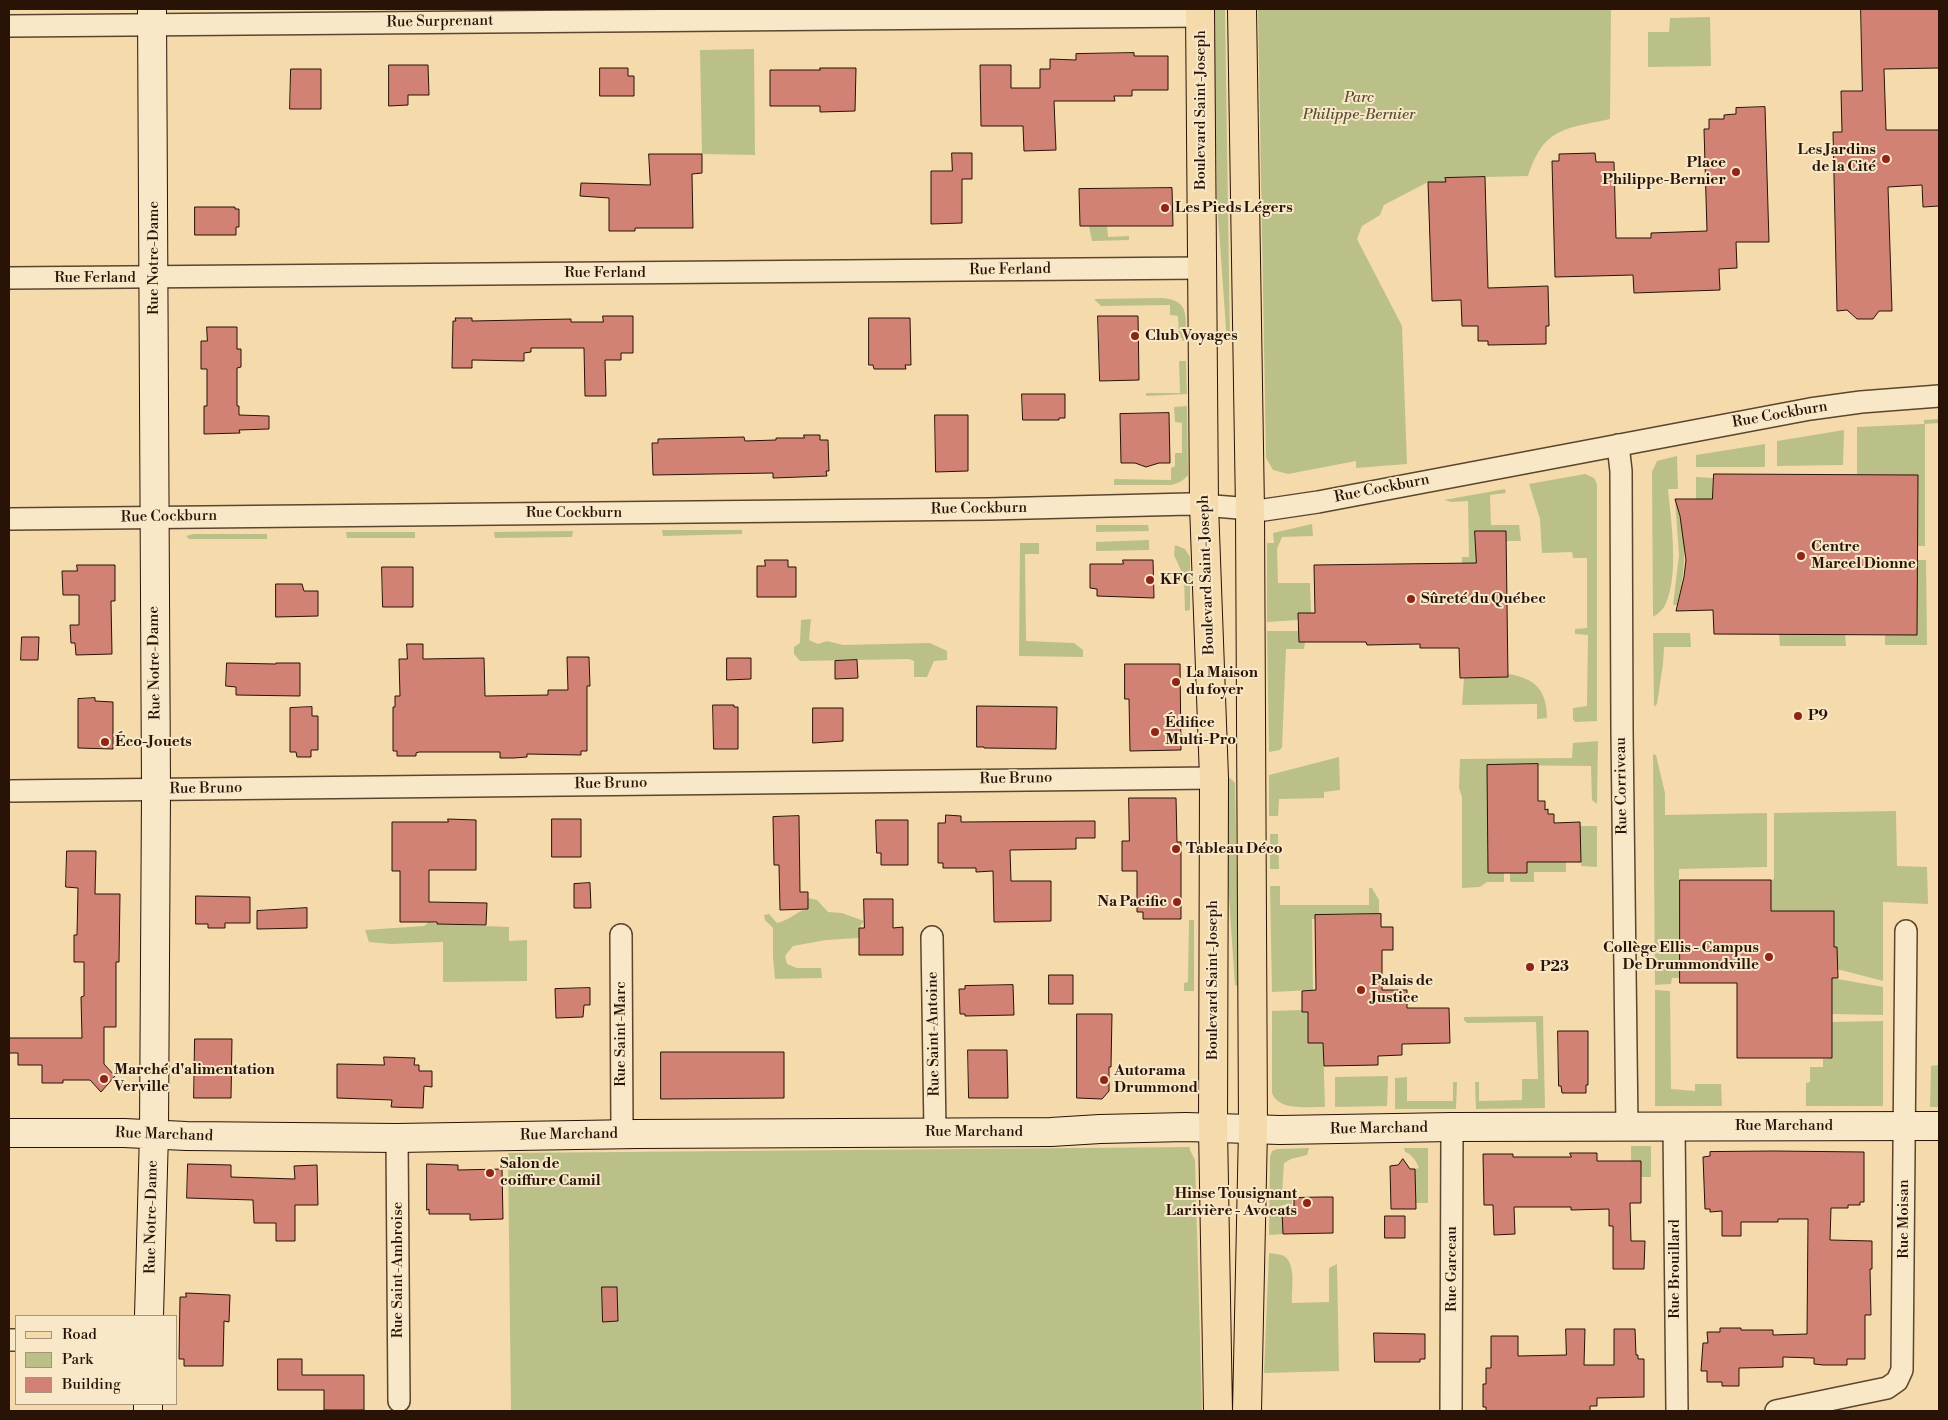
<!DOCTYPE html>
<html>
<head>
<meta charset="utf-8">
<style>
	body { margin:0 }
	#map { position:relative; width:1948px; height:1420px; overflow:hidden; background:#f5dbab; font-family:"Libre Bodoni",serif }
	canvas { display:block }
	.frame { position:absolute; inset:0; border:10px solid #281306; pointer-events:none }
	.legend { position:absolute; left:15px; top:1315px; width:162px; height:90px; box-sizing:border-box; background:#f8e8c8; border:1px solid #a5937a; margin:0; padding:6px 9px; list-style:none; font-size:15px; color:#281306 }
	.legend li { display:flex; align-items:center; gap:10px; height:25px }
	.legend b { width:25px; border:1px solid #a5937a }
</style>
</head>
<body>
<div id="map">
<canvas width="1948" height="1420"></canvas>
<div class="frame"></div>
<ul class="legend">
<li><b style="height:6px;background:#f5dbab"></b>Road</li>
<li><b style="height:14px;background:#bbc089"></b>Park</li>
<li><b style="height:14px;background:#d18274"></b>Building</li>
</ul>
</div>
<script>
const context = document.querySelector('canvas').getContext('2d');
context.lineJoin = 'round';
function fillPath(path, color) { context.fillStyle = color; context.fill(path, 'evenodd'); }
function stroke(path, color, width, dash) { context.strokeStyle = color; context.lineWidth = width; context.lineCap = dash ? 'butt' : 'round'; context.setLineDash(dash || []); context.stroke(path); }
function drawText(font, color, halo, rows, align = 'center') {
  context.font = font + ' "Libre Bodoni",serif'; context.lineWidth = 4; context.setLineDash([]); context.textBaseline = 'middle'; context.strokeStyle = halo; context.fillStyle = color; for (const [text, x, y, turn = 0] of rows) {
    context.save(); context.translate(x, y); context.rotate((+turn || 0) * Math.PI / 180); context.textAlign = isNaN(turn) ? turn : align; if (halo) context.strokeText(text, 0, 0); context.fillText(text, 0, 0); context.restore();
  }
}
fillPath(new Path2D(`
	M1214,9H1225L1230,342H1227L1217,203Z
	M1258,9H1611L1610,119C1565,129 1544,127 1528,176L1446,178V182H1428L1384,205L1380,215L1362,226L1357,239L1402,326L1407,464L1356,468V461L1288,474L1273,470L1266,458Z
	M1710,17L1711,66L1648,67V32H1669L1670,18Z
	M754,49L755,155L702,154L700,50Z
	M1089,226H1107L1108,237L1129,236V240L1092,241Z
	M1162,298C1191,300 1185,318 1186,340L1182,341V338H1179L1178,316L1170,315V305L1101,306L1094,299Z
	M1179,361H1186L1187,394L1146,396V393H1180Z
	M1187,406L1188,475C1183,481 1179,483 1171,485H1114V479L1171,480V468L1175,466V453H1182V423L1175,422L1174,407Z
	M1939,419V423L1925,424V546H1917V475L1857,474V427L1924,424V420Z
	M1844,430L1843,465L1777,466V441Z
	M1765,444V467H1696V455Z
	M1677,456L1678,489H1668C1671,521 1679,574 1666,603C1664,609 1658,614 1653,617L1652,472L1657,461Z
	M1585,474L1594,478L1597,484V721L1575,722L1573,719V708L1587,706V704L1588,635L1575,634V629L1587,628V558H1573L1572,552L1542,553L1540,519L1529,484Z
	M1696,477L1713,478L1712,499H1696Z
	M1505,489L1506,493L1490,495L1491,525H1519L1521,541H1506L1505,531H1476V563H1462V557H1469L1468,501L1451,502L1444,500Z
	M1675,499C1687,539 1687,565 1677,605H1673L1679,555Z
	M1312,524L1313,536L1282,537L1277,549L1278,583H1310L1311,613H1299L1298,620L1267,622V543H1274L1273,533Z
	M1096,525H1148L1149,531L1096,532Z
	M662,530H742V534L663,536Z
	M573,531L572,537L495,538L494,532Z
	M346,532H415V538H347Z
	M193,534H267V539H189L186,536Z
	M1149,540V550L1096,551V542Z
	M1020,543H1039V554H1025L1026,641L1074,643L1083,650V657L1019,656Z
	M1175,545L1185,549L1190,557V610L1185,611L1184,577L1174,555Z
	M1917,560H1926L1927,645H1885V635H1917Z
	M811,619L809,640L818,644L827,641L843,645L930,643L947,651V660L934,661L927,677H914V661L909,659L800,661L794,654V647L800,643L801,620Z
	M1267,631H1299V642H1305L1304,649H1286L1282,747L1280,750L1269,752Z
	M1653,633H1690L1691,647H1664L1663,664L1657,704L1654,707Z
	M1779,634H1845L1846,646H1780Z
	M1508,674C1535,678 1547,690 1547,718L1537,719V704L1462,705L1464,678L1508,677Z
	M1598,741L1597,804L1592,800L1591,766L1487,765L1488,873H1504V882H1487L1480,887L1462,888V797L1459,788L1460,759L1572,758L1573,743Z
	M1653,754L1656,755L1665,793V815L1767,813V867L1679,869L1680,978H1672L1671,984L1655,985Z
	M1339,757L1340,790L1324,792V798L1279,799L1278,816H1269V775Z
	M1230,778L1235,783L1239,986L1235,985L1225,839L1227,779Z
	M1896,811L1897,866L1927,867L1928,904L1883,902V981L1837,969L1834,947V911H1771V880L1774,879V813Z
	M1580,826H1597V867L1581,866Z
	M1270,834H1278L1279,869H1270Z
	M1527,862H1566V872H1534V882H1510V873Z
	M1270,886H1280V905H1369V888H1372L1379,900V914L1315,915V919H1312L1313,990L1272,992Z
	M808,898L817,900L828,912L842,913L864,921L859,928V938L826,940L793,946L785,956L787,964L797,968H821L822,978L775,979L773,957V928L765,920L764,915L769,914L777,923C789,921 798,910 808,909Z
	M1189,920H1194V991H1184V983L1188,982Z
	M429,922L437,924L509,927V941L527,940V981L443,982V942L391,944L369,942L365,930L424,926Z
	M1832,978L1883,987V1015L1832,1014Z
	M1655,990L1670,991L1671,1089L1695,1091V1084H1721L1722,1106H1655Z
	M1302,1010V1012H1308V1043H1323L1325,1107C1308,1106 1280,1112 1272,1093V1011Z
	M1543,1016L1545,1108L1476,1109L1475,1082H1479V1101L1522,1100V1079H1538L1536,1022L1467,1023L1464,1020V1017Z
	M1883,1021V1106H1806V1083L1810,1082V1067H1823V1059L1832,1058V1022Z
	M1938,1065L1939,1107H1930L1931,1066Z
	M1388,1076L1387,1106L1335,1107V1077Z
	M1407,1077V1101H1453V1082H1457L1456,1109H1395V1078Z
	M1631,1146H1651V1177H1641V1161H1631Z
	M1190,1147V1150L1195,1160L1202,1410L511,1411L508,1153Z
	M1309,1148L1307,1155L1291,1159L1284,1163L1282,1195H1292V1204L1282,1205L1283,1234L1269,1235L1270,1157L1272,1151L1277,1149Z
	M1404,1148H1428V1203H1416L1415,1169L1419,1168C1417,1162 1411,1153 1405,1152Z
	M1269,1253C1274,1254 1280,1254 1284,1256C1297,1265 1291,1290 1292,1303L1329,1302V1268L1337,1264L1339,1371L1264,1373Z`), '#bbc089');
const building = new Path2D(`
	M1861,9H1939V68L1884,69L1886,130H1939V206L1923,207L1922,185L1888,187L1892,311H1879L1873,319H1857L1847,310L1837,311L1833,132H1842L1841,91H1862Z
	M1134,53V56H1168V90H1132V96H1114L1115,101H1054L1056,150L1024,151L1023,126H981L980,65H1011V88H1040V69H1050V59L1076,60V54Z
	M389,65H428L429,95H408V105L389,106Z
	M600,68H628V76H634V96H600Z
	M820,68H856L855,111L820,112V106H770V70H820Z
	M291,69H321V109H290Z
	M1765,107L1769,242H1736L1737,268L1719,269L1720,290L1634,293L1633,275L1555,277L1552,161H1559V154L1595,153L1596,162H1614L1616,238H1651V233L1707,231L1704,129H1709V119H1724V115L1736,114V108Z
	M952,153H972V179H962V223L931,224V171H952Z
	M649,154H702V173L692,174L693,228H635V231H609V198L580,196L581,183L650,185Z
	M1485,177L1488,288L1548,286L1549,326H1546V344L1488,345V341H1478V326H1462L1461,300L1432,301L1428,182H1446L1445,178Z
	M1172,188L1173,226H1080L1079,189Z
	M195,207H235V209H239V227H236V235H195Z
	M603,316H633V353H621V360H605L606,396H585L584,348H531V352L524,353V361L472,360V368H452L453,321H456L455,318H472V321L571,319V322H603Z
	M1098,316H1138L1139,380L1100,381Z
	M869,318H910L911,365H905L906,369H874L873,365H869Z
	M207,327H237V349H241V367L237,368V406H239V415L269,416V429L239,430L240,433L204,434V406H207V369H201V341H207Z
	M1022,394H1065V418H1059V420H1023Z
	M1169,413L1170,463H1159L1146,467L1135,463H1121L1120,414Z
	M935,415H968V471L936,472Z
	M804,435H820V440H828L829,471H826L827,476L773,478V473L653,475L652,443H658V439L744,437L745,441L776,440V438H804Z
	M1714,474L1918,475L1917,635L1714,634L1713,610L1676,611L1684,577L1686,560L1680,516L1675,499H1712Z
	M1475,531H1506L1508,677L1460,678L1459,648H1420V644L1367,645L1366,642H1299L1298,613H1315L1314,565L1476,563Z
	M765,560H788V567H796V597H757V566H765Z
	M1123,560H1153L1154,598L1097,596V589L1090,588V564H1123Z
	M77,565H115V601H111L112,654L76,655L75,643H71L70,625H79V595H63L62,571H77Z
	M382,567H413V607H383Z
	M276,584H302L304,591H318V616L276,617Z
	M22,637H39L38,660H21Z
	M407,644H423V659L484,658L485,696L548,695V690H568L567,657H589L590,686H587V751H581V755L527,754V757L514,758H500V752H419L416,753V756H397V751H393V707H395V696H400L399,659H407Z
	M727,658H751V679L727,680Z
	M857,660L858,678L835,679V661Z
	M227,663L276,664V663H300V696L236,695V687L226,686Z
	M1125,664H1180L1181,750L1130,751L1129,699H1125Z
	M95,698V701L113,702V749L78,748V699Z
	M713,705H734V707H738V749H714Z
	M977,706L1057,707L1056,749L984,748V747H977Z
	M312,707V716H318V750H311V757H297L296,752H290V708Z
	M813,708H843V741L813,743Z
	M1538,764V801H1545V810L1548,809V814H1554V823L1580,822L1581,862H1527V873H1488L1487,765Z
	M1129,798H1176L1177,842H1181V919H1143V912H1137V871H1122V841H1129Z
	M946,815L961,816V822L1095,821V838H1076V849L1010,850L1011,881H1051V921L994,922L993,871L976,872V868H943V863H938V823H945Z
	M799,816L800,892H808V909L780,910L779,865H774L773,817Z
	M448,819L476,820V870H429V902L487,903L486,925L437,924V922H400V871H392V822H448Z
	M552,819H581V857H552Z
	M876,820H908V865H881V853H877Z
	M67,851H96L95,894H120L119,962H116V1027H104V1064L115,1076L101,1092L90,1080H63V1083H42V1065H18V1053H9V1038H82L81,997L84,996V962H74V935H77L78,888L66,887Z
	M1680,880H1771V911H1834V947H1837L1838,978H1832V1058H1737V983H1680Z
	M590,883L591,908H574V884Z
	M196,896L250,897V923H225V928H208V924H196Z
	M864,899H893V928L903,927V955H859V928H864Z
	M307,908V928L257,929V911Z
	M1381,914V927H1393V950H1382V990H1407V1008H1449L1450,1043L1402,1044V1055L1378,1056V1065L1324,1066L1323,1043H1308V1012H1302V991L1316,990L1315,915Z
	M1049,975H1073V1004H1049Z
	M1013,985L1014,1015L965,1016V1014H960L959,989H965V986Z
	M590,988V1005H584L583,1017L556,1018L555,989Z
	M1077,1014H1112L1111,1067H1109V1091L1102,1099L1077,1098Z
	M1558,1031H1588V1085H1586V1093H1562L1561,1086H1559Z
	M195,1039H232L231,1098H194Z
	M968,1050H1007L1008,1098H969Z
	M661,1052H784V1098L661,1099Z
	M384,1057L415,1058L414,1065H419V1071H432V1087L424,1086L423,1108L391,1107L392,1100L337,1098V1064L384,1065Z
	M1774,1151L1864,1152V1202H1860V1205H1848V1208H1831L1830,1240L1872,1241V1269H1870L1871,1315H1865V1359H1847V1365H1823L1814,1364V1358L1783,1357V1367L1739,1368V1386H1722V1382H1707V1371H1701L1703,1343H1708L1707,1332H1720V1328H1741V1330H1773V1335L1807,1334L1808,1219H1778V1222H1741V1236H1722V1211L1710,1212V1209H1705L1703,1157L1710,1156V1152Z
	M1570,1153H1597V1161H1641V1203H1630L1631,1241H1645L1644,1269H1613V1226H1609V1209L1571,1210V1207H1514L1515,1234L1494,1235L1493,1205H1484L1483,1154H1513V1157H1571Z
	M1403,1159L1410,1169H1415L1416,1209H1391L1390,1166L1398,1165Z
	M188,1164L231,1165V1177L295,1179L294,1166L317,1165L318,1205H295V1241H276V1223H254L253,1200L187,1198Z
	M427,1164L458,1165V1170L502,1169L503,1219L470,1220V1214H429V1209L427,1210Z
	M1322,1197H1333V1233L1283,1234L1282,1210H1294V1198Z
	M1385,1216H1405V1238H1385Z
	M602,1287H617L618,1321L603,1322Z
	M186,1293L230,1295L229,1322L224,1321L223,1366H184V1359H179L180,1297H186Z
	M1566,1329H1585L1584,1365H1614V1329H1635L1636,1355H1638V1359H1644V1397L1597,1398V1406H1590V1411H1486V1407H1483V1384H1486V1368H1491V1336H1518V1356L1566,1355Z
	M1374,1333L1425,1334V1359H1420V1362H1375Z
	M278,1359H302V1375H364V1410H324V1390H278Z`);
fillPath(building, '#d18274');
stroke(building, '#281306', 1);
const street = new Path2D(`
	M9,26L1200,16
	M9,278L1202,268
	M1618,445L1621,471L1622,731L1627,1128
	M9,519L989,509L1189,504L1264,510L1318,502L1810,409L1861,402L1939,396
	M9,791L1214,778
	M621,935L622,1134
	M932,937L935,1132
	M1674,1127L1677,1411
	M397,1138L399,1401
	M9,1340H16
	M1451,1411L1452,1127
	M1776,1411L1887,1388L1897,1381L1902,1370L1906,931`);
const secondary = new Path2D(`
	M9,1133H124L186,1136L397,1138L637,1134L1051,1132L1100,1129L1186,1127L1280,1130L1452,1127L1939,1126
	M149,1316L154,1133L156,790L152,9
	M148,1411V1404`);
const primary = new Path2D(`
	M1200,9L1204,505L1214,778L1213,1128L1218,1411
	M1242,9L1250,510L1253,1129L1247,1411`);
stroke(street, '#5b452f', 24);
stroke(secondary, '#281306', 30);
stroke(primary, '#281306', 30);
stroke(street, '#f8e8c8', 21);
stroke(secondary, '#f8e8c8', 28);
stroke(primary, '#f5dbab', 28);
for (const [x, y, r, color] of [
	[1886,159,5,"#8f2418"],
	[1736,172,5,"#8f2418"],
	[1165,208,5,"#8f2418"],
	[1135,336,5,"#8f2418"],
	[1801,556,5,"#8f2418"],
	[1150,580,5,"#8f2418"],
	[1411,599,5,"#8f2418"],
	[1176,682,5,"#8f2418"],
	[1798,716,5,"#8f2418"],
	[1155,732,5,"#8f2418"],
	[105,742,5,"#8f2418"],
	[1176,849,5,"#8f2418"],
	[1177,902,5,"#8f2418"],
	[1769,957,5,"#8f2418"],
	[1530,967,5,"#8f2418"],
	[1361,990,5,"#8f2418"],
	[104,1079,5,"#8f2418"],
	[1104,1080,5,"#8f2418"],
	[490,1173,5,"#8f2418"],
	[1307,1203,5,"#8f2418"]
]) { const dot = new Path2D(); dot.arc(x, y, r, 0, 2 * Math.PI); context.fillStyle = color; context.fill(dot); stroke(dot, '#f8e8c8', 2); }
drawText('15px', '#281306', '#f8e8c8', [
	["Rue Surprenant",440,22,-1],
	["Boulevard Saint-Joseph",1201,110,-90],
	["Rue Notre-Dame",154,258,-90],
	["Rue Ferland",1010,270,-1],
	["Rue Ferland",605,273],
	["Rue Ferland",95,278],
	["Rue Cockburn",1780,415,-10],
	["Rue Cockburn",1382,489,-11],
	["Rue Cockburn",979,509,-1],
	["Rue Cockburn",574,513],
	["Rue Cockburn",169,517,-1],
	["Boulevard Saint-Joseph",1207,575,-92],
	["Rue Notre-Dame",155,663,-91],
	["Rue Bruno",1016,779,-1],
	["Rue Bruno",611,784,-1],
	["Rue Corriveau",1622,786,-91],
	["Rue Bruno",206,789,-1],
	["Boulevard Saint-Joseph",1213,980,-90],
	["Rue Saint-Marc",621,1034,-90],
	["Rue Saint-Antoine",934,1034,-91],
	["Rue Marchand",1784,1126],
	["Rue Marchand",1379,1129,-1],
	["Rue Marchand",974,1132],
	["Rue Marchand",164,1135,2],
	["Rue Marchand",569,1135,-1],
	["Rue Notre-Dame",152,1217,-89],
	["Rue Moisan",1904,1219,-90],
	["Rue Garceau",1452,1269,-90],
	["Rue Brouillard",1675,1269,-90],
	["Rue Saint-Ambroise",398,1270,-90]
]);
drawText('italic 15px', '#5b5034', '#f8e8c8', [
	["Parc",1359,98],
	["Philippe-Bernier",1359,115]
]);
drawText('bold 15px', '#281306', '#f8e8c8', [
	["Les Jardins",1876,150,"right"],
	["de la Cité",1876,167,"right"],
	["Place",1726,163,"right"],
	["Philippe-Bernier",1726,180,"right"],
	["Les Pieds Légers",1175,208],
	["Club Voyages",1145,336],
	["Centre",1811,547],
	["Marcel Dionne",1811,564],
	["KFC",1160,580],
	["Sûreté du Québec",1421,599],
	["La Maison",1186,673],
	["du foyer",1186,690],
	["P9",1808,716],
	["Édifice",1165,723],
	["Multi-Pro",1165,740],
	["Éco-Jouets",115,742],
	["Tableau Déco",1186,849],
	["Na Pacific",1167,902,"right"],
	["Collège Ellis - Campus",1759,948,"right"],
	["De Drummondville",1759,965,"right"],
	["P23",1540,967],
	["Palais de",1371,981],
	["Justice",1371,998],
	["Marché d'alimentation",114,1070],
	["Verville",114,1087],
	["Autorama",1114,1071],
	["Drummond",1114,1088],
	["Salon de",500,1164],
	["coiffure Camil",500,1181],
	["Hinse Tousignant",1297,1194,"right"],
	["Larivière - Avocats",1297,1211,"right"]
], 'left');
</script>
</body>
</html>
